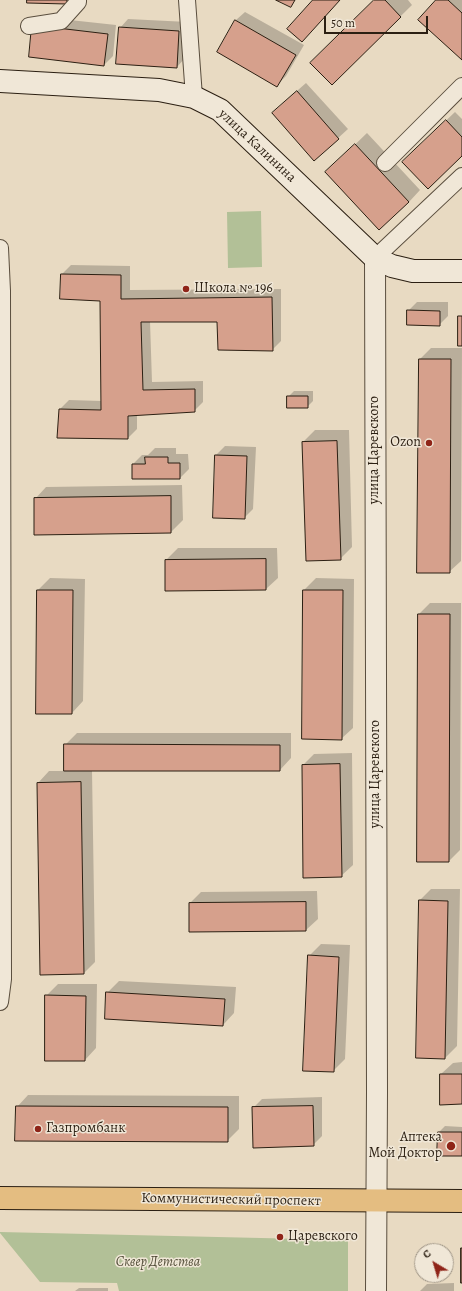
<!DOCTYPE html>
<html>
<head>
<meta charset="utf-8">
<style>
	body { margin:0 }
	#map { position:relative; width:462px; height:1291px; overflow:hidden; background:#e8dac2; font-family:Alegreya,serif }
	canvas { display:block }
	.north { position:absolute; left:414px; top:1243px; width:40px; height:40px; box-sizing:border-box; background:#f0e7d7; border:1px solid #a19788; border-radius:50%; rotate:322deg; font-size:11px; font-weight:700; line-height:16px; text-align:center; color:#2b1f12 }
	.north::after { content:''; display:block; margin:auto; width:14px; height:18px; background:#8f2418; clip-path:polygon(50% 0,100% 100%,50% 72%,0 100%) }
	.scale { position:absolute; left:324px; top:16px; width:104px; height:18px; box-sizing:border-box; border:2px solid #2b1f12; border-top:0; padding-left:5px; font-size:12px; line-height:14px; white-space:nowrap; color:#2b1f12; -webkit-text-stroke:3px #f0e7d7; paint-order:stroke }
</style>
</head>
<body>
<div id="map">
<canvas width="462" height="1291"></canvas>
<div class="north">С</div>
<div class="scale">50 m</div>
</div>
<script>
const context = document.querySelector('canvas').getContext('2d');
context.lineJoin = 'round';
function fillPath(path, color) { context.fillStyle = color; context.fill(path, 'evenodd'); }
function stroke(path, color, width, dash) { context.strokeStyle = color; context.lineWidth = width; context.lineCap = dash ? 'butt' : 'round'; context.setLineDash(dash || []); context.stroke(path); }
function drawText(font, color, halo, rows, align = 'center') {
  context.font = font + ' Alegreya,serif'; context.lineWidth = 3; context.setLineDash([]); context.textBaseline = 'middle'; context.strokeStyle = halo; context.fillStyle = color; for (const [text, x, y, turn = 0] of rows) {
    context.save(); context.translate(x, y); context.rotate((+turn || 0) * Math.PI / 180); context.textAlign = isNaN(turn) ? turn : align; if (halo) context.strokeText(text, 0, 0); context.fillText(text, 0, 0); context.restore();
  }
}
fillPath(new Path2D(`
	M261,211L262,267L228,268L227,212Z
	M0,1232L348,1240V1291H119L117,1283L40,1282L0,1233Z`), '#b2c097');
fillPath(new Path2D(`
	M375,0H408L412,5L332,84Z
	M437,0H462V59Z
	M245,12L304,45L286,76L277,85L218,51L236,20Z
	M42,17L116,25L113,56L104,65Z
	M128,19L188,22L185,58L177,67L120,28Z
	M306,83L348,129L314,160L282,104Z
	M455,112L462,119V155L412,153Z
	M367,133L420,190L409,202L338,161Z
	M71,265L130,266V290L281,289V341L272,350L218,321H150L152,382L203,381V402L194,411L137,415V429L128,438L58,437L60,409L69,400L102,401L101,300L62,274Z
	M417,302H448V316L439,325L408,311Z
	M431,348H462L461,561L449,572L420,359Z
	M294,391H313V401L307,407L288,397Z
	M315,430H349L352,547L340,559L303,442Z
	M225,446L256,447L253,509L244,518L214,517L216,455Z
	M155,448H176V454H188L189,469L180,478H133V464L142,455H148Z
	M182,485L183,520L171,532L35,534V499L46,487Z
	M178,548H277L278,578L266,589L166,590V560Z
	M50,578L85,579L83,701L72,713H37L38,590Z
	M316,578L354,579L353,728L341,739L303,738L304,590Z
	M430,603H461L460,850L449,861L419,614Z
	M77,733H291V758L280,770H92L95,962L84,973L41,974L38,783L49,771H65V745Z
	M352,753L353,865L341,876L303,765L314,754Z
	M431,889H460L457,1046L445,1058L420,900Z
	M317,891L318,919L306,930L190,903L201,892Z
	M321,944L350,945L345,1059L333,1071L309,956Z
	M119,981L236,987L234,1013L223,1025L107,993Z
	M58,984H97L96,1048L85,1060L46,996Z
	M462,1062V1103L441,1074L453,1063Z
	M28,1095L239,1096V1129L227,1141L17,1107Z
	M322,1097V1136L313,1145L253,1108L262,1099Z
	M445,1126L462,1127V1155L439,1132Z
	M454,1283V1291H420L427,1284Z
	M79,1288H108V1291H75Z`), '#0003');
const building = new Path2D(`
	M27,0H67V4L27,3Z
	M276,0H295L291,7Z
	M313,0H340L302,42L287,29Z
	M374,0H385L401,17L332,85L310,63Z
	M436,0H448L462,13V60L418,20Z
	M235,20L296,55L277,87L217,52Z
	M32,25L108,34L104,66L29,57Z
	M119,27L179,31L177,68L116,64Z
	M297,91L339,139L314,161L272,113Z
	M446,120L462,137V156L428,189L402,162Z
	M355,144L409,202L379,230L325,172Z
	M61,274L121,275V299L272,297L273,351L218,350L217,322H141L143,390L195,389V412L128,416V439L57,438L59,409L101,410L100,301L60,299Z
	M407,310L440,311V326L407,325Z
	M458,316H462V346H458Z
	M419,359H451L450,573H417Z
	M287,396H308V408H287Z
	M337,441L341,560L306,561L302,442Z
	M215,455L247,456L245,519L213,518Z
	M145,457H168V463H180V479H132V464H145Z
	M171,496V533L34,535V498Z
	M266,559V590L165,591V560Z
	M37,590H73L72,714H36Z
	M303,590H343L342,740L302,739Z
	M418,614H450L449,862H417Z
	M64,744L280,745V771H64Z
	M340,764L342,877L303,878L302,765Z
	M81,782L84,974L40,975L37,783Z
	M419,900L448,901L445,1059L416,1058Z
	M306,902V931L189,932V903Z
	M308,955L339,957L334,1072L303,1071Z
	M106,992L225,999L223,1026L105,1019Z
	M45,995L86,996L85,1061H45Z
	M440,1074H462V1104L440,1105Z
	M16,1106L228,1107V1142L15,1141Z
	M313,1106L314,1146L253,1148L252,1107Z
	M438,1132H462V1156H437Z
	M461,1248H462V1283H461Z`);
fillPath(building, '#d6a08c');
stroke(building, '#2b1f12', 1);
const minor = new Path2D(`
	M187,0L194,97
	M29,26L61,21L78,2V0
	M385,163L462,86
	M0,248L2,291L3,979L0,1002
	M375,258L462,176`);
const tertiary = new Path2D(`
	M375,258L377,1092L376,1291`);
const secondary = new Path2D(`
	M0,81L159,90L194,97L220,110L375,258L392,266L413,271H462`);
const primary = new Path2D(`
	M0,1198L462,1201`);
stroke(minor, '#5a4e3e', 18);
stroke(tertiary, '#5a4e3e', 22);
stroke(secondary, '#2b1f12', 24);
stroke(primary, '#2b1f12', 24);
stroke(minor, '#f0e7d7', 16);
stroke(tertiary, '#f0e7d7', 20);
stroke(secondary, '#f0e7d7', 22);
stroke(primary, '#e4bd81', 22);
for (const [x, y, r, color] of [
	[186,289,4,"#8f2418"],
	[429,443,4,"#8f2418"],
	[38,1129,4,"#8f2418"],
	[451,1146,5,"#8f2418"],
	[280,1237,4,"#8f2418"]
]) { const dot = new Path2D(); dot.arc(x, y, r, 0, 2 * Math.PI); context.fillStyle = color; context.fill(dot); stroke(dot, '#f0e7d7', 1.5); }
drawText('14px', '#2b1f12', '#f0e7d7', [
	["улица Калинина",257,146,43],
	["улица Царевского",375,450,-90],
	["улица Царевского",376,774,-90],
	["Коммунистический проспект",231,1200,1]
]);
drawText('14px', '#2b1f12', '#f0e7d7', [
	["Школа № 196",194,289],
	["Ozon",421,443,"right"],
	["Газпромбанк",46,1129],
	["Аптека",442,1138,"right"],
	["Мой Доктор",442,1154,"right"],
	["Царевского",288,1237]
], 'left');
drawText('italic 14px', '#544f3a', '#f0e7d7', [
	["Сквер Детства",158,1263]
]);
</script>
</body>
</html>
